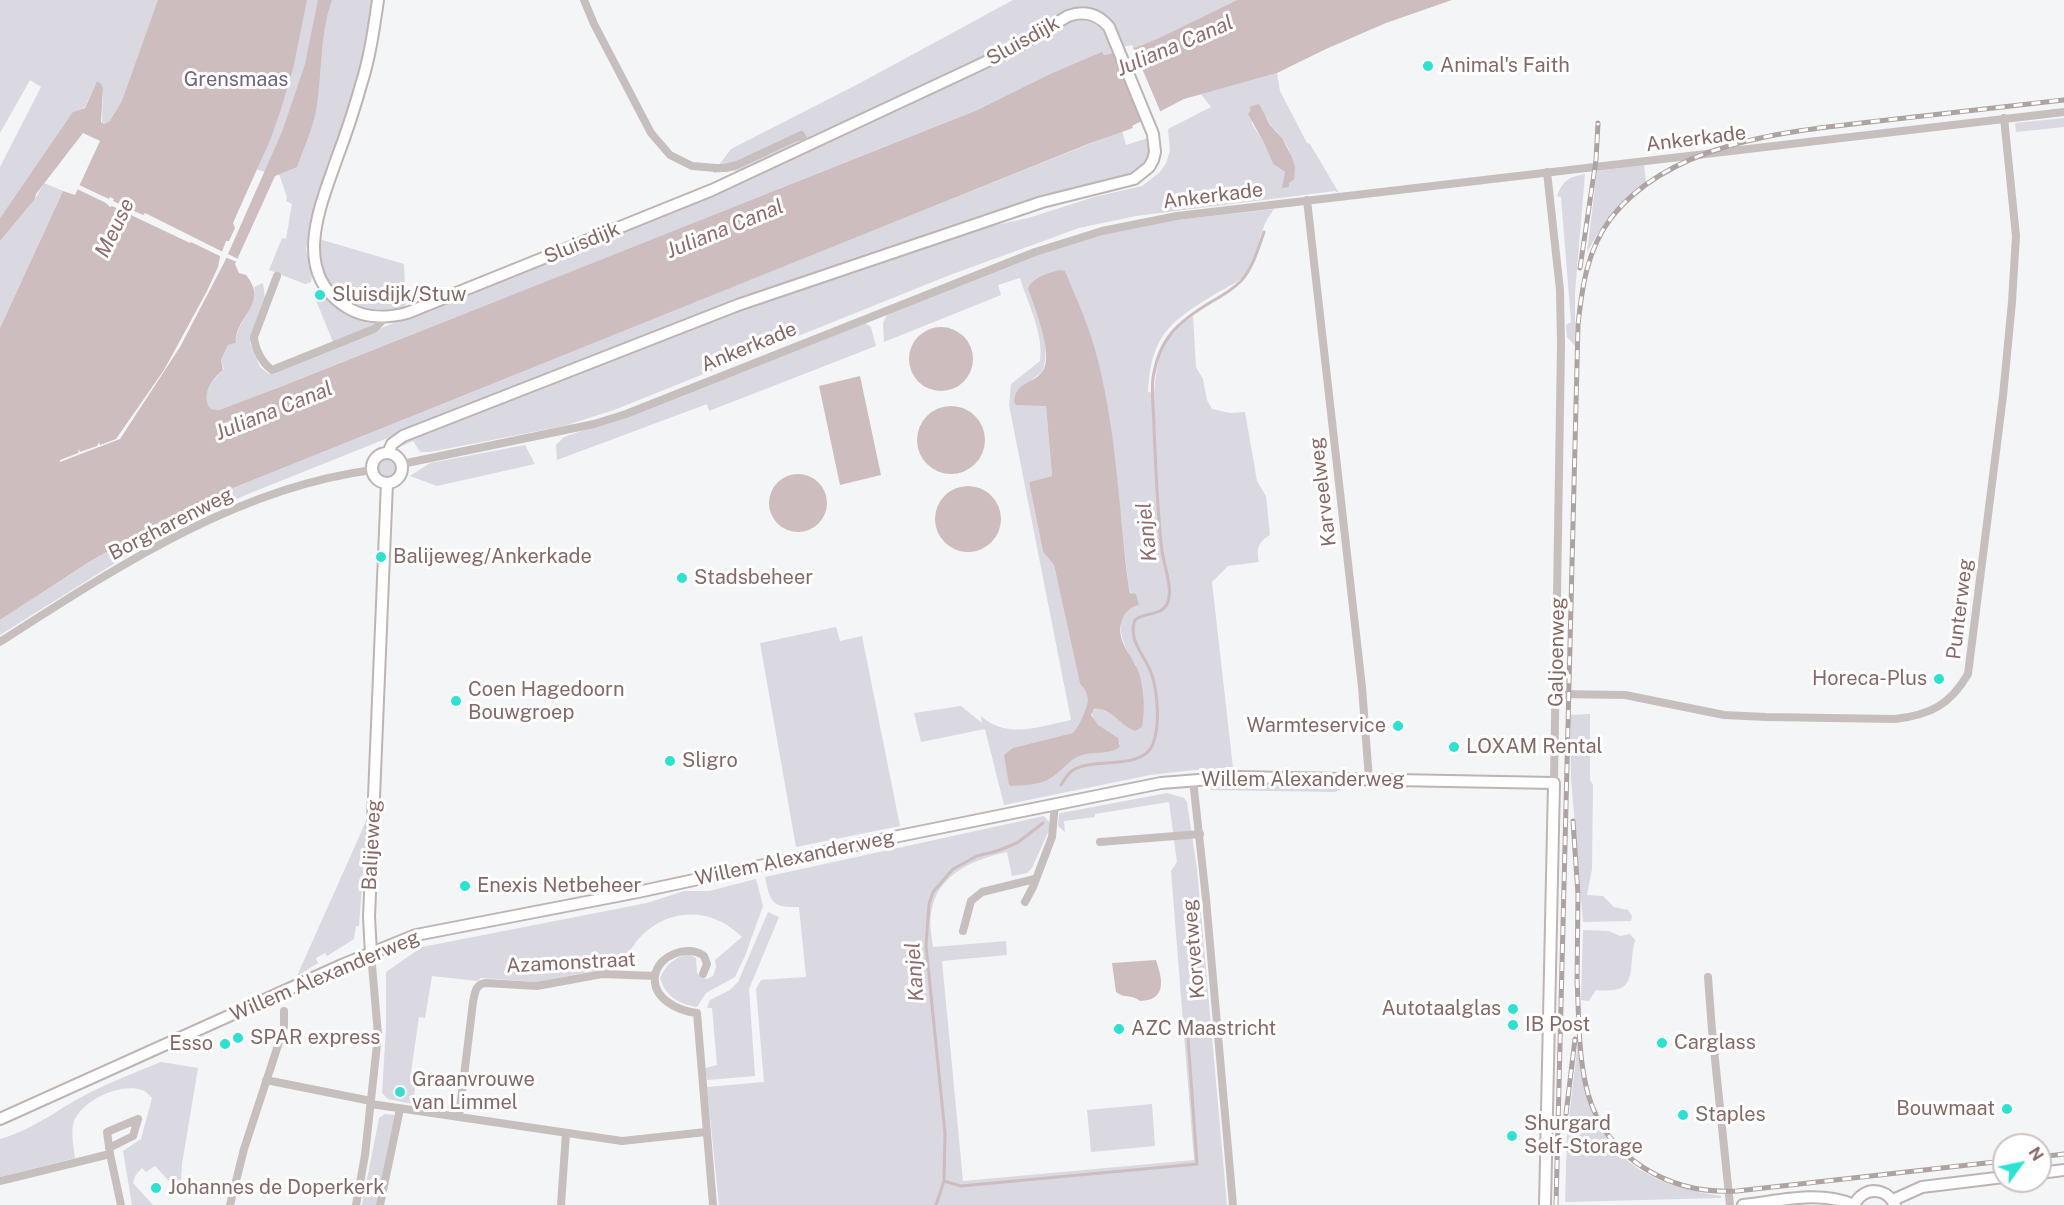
<!DOCTYPE html>
<html>
<head>
<meta charset="utf-8">
<style>
	body { margin:0 }
	#map { position:relative; width:2064px; height:1205px; overflow:hidden; background:#f4f5f7; font-family:"Public Sans",sans-serif }
	canvas { display:block }
	.north { position:absolute; left:1992px; top:1133px; width:60px; height:60px; box-sizing:border-box; background:#fff; border:2px solid #cec3c2; border-radius:50%; rotate:57deg; font-size:16px; font-weight:700; line-height:24px; text-align:center; color:#856966 }
	.north::after { content:''; display:block; margin:auto; width:21px; height:27px; background:#27e4d1; clip-path:polygon(50% 0,100% 100%,50% 72%,0 100%) }
</style>
</head>
<body>
<div id="map">
<canvas width="2064" height="1205"></canvas>
<div class="north">N</div>
</div>
<script>
const context = document.querySelector('canvas').getContext('2d');
context.lineJoin = 'round';
function fillPath(path, color) { context.fillStyle = color; context.fill(path, 'evenodd'); }
function stroke(path, color, width, dash) { context.strokeStyle = color; context.lineWidth = width; context.lineCap = dash ? 'butt' : 'round'; context.setLineDash(dash || []); context.stroke(path); }
function drawText(font, color, halo, rows, align = 'center') {
  context.font = font + ' "Public Sans",sans-serif'; context.lineWidth = 6; context.setLineDash([]); context.textBaseline = 'middle'; context.strokeStyle = halo; context.fillStyle = color; for (const [text, x, y, turn = 0] of rows) {
    context.save(); context.translate(x, y); context.rotate((+turn || 0) * Math.PI / 180); context.textAlign = isNaN(turn) ? turn : align; if (halo) context.strokeText(text, 0, 0); context.fillText(text, 0, 0); context.restore();
  }
}
fillPath(new Path2D(`
	M0,0H374L358,81L316,204L309,233L306,249L312,275L311,282L305,284L269,270L282,238L286,239L292,204L286,201L287,197L279,174L275,175L102,123L103,89L97,81L85,107L73,113L0,218V167L41,87L30,80L0,133Z
	M1013,0H1237L1159,38L1137,47L1104,55L1102,53L1050,74L975,111L285,385L219,410L211,409C199,395 214,379 224,369L221,360L228,345L236,343C235,323 258,308 254,287L263,283L265,299L250,343L260,367L269,374L396,322L690,205L790,160L743,170L713,173L731,149L860,83Z
	M1277,73L1280,91L1307,143L1310,144L1339,193L1335,191L1136,216L1079,228L950,275L614,410L564,426L430,452H420L413,441L402,446L405,441L709,318L967,231L1028,218L1094,197L1142,186L1160,172L1166,163L1170,151L1168,129L1211,107L1201,94ZM1251,109L1267,118C1270,127 1277,130 1282,138C1293,155 1296,163 1289,183L1285,172L1273,164L1264,143L1252,124Z
	M2064,118V127L2016,132L2015,123Z
	M1122,131L1126,145L1148,138L1150,152L1141,167L1134,172L1019,204L766,289L685,319L248,494L193,519L120,560L0,635V620L89,562L156,524L223,492L632,326Z
	M1644,165L1646,182C1620,202 1601,224 1587,253L1597,171Z
	M1585,174L1575,293V346L1567,337L1566,325L1571,322L1561,197L1557,196C1563,180 1569,177 1585,174Z
	M44,183L63,191L0,328V241L35,199Z
	M1274,209C1270,215 1265,222 1263,229C1257,243 1258,259 1248,272C1241,281 1227,287 1217,293C1171,321 1151,334 1148,392L1154,393C1158,356 1160,338 1193,316L1196,367L1203,379L1207,400L1212,409L1230,413L1245,412L1257,481L1266,496L1270,535C1258,542 1256,549 1259,562L1228,566L1212,582L1233,768L1195,770L1150,775L1004,805L985,729L921,742L914,713L961,706L982,723L981,716C1007,740 1041,726 1071,720L1009,405L1011,384L1040,361C1044,334 1028,304 1020,278L998,285L1001,295L884,342L883,323L890,309L1075,240L1177,220ZM1028,289L1118,492L1129,589L1138,605C1108,613 1124,649 1136,665L1113,715L1098,708L1092,711L1093,721L1120,743V747C1110,753 1101,751 1091,753C1073,756 1062,767 1049,779L1064,737L1073,733L1080,726L1088,707L1090,700L1088,694L1080,684L1054,565L1043,552L1029,482L1052,476L1046,405H1016L1033,379L1042,372C1053,346 1037,314 1028,289Z
	M319,239L404,264L406,309C399,310 391,312 383,312C355,314 325,290 320,263C318,255 319,247 319,239Z
	M313,293L325,297L346,314L373,323V326L333,342Z
	M862,321L871,327L876,346L709,411L707,404L557,460L556,445L564,437L631,414Z
	M525,445L535,464L437,486L410,476L430,463Z
	M378 468a10 10 0 1 1 20 0a10 10 0 1 1-20 0Z
	M836,627L840,641L862,636L900,826L796,847L760,643Z
	M1590,714V780L1593,785L1592,869L1587,895L1603,896L1614,907L1628,910L1632,916L1631,921L1583,922L1571,778L1570,715Z
	M1222,783L1351,786L1334,792L1210,790L1213,786Z
	M1167,793L1184,798L1187,802L1197,869L1227,1205H719L707,1087L764,1082L756,989L761,980L806,977L799,907C772,908 770,902 765,877L1044,816L1049,822L1050,828L1032,868L1027,873L1012,876L1007,852C973,860 936,874 931,914C929,925 932,937 933,947L1006,941L1007,955L942,961L963,1181L1194,1160L1171,871L1177,862L1169,802L1095,814V817L1064,821L1065,832L1058,826L1059,814L1061,813Z
	M367,819L359,926H356L354,939L327,956L325,953L316,958L318,963L297,976Z
	M756,879L763,906L745,956L735,977L706,993L697,1007C679,1004 666,997 660,978C666,965 673,958 688,954L696,958L697,973L701,978L707,979L713,976L716,967L715,960L742,937C700,895 639,915 622,969L592,971L538,982L481,978L478,981L432,976L425,1018L419,1017L410,1079L416,1081L413,1104L388,1099L382,1093L386,1028V972L422,947L647,903L684,891H709Z
	M768,912L779,917L749,989L755,1076L707,1080L705,1068L717,1065L712,1008H707L710,1000L730,990L738,982Z
	M1583,930L1609,931L1620,936L1630,934L1635,940C1627,969 1641,995 1596,990L1589,1001L1581,1000Z
	M1578,1041C1581,1061 1582,1082 1589,1101C1611,1166 1657,1186 1721,1196V1198L1565,1202L1567,1135Z
	M161,1062L198,1068L182,1164L180,1193L155,1166L146,1172L142,1168L135,1176L133,1183L153,1205H132L123,1151L141,1139L152,1098C149,1095 146,1091 142,1090C121,1083 88,1098 76,1117C69,1127 74,1147 75,1158L0,1177V1139C33,1130 58,1109 87,1094C111,1082 136,1072 161,1062Z
	M1152,1104L1155,1146L1091,1152L1087,1110Z
	M385,1114L395,1115L377,1205H362L379,1118Z`), '#dad8e1');
fillPath(new Path2D(`
	M158,0H307L293,69L281,109L271,138L233,223L235,228L229,241H226L220,257L218,267L207,291L164,370L116,439L100,445L99,442L97,446L80,452L79,449L78,453L60,460V462L120,439L180,347L224,263L282,132L305,64L318,0H332C320,33 322,71 317,105C314,126 304,147 297,167L275,176L235,264L239,273L246,275C270,304 234,317 236,343L228,345L221,360L223,370C212,379 200,396 211,409L219,410L285,385L975,111L1050,74L1102,52L1104,55L1137,47L1159,38L1237,0H1452L1386,23L1326,49L1277,73L1184,99L1132,126L1133,128L1088,144L223,492L156,524L89,562L0,620V328L63,191L75,195L100,141L83,133L36,194L35,199L0,241V218L73,112L85,108L97,81L101,84L103,88L101,122L104,124L110,121L122,101Z
	M1259,104L1270,125L1282,138L1292,157L1295,167L1294,179L1289,183V187L1282,188L1285,172L1273,164L1264,143L1248,114L1251,110L1249,107Z
	M1060,270L1065,271C1077,300 1091,330 1098,361C1117,435 1119,513 1129,589L1130,593L1136,594L1139,605C1130,607 1125,612 1122,620C1114,642 1135,657 1140,676C1144,693 1145,710 1142,727L1135,731C1121,726 1110,707 1094,709L1091,715L1098,725L1118,738L1120,747C1109,755 1096,751 1083,755C1068,759 1062,772 1049,779C1040,785 1023,785 1012,786L1009,785L1004,755L1013,748L1073,733C1078,727 1080,723 1083,716C1089,702 1091,696 1080,684L1054,565L1043,552L1029,482L1052,476L1046,406L1016,405L1014,402C1016,381 1032,385 1042,372C1055,356 1034,306 1028,289C1032,277 1049,273 1060,270Z
	M909 359a32 32 0 1 1 64 0a32 32 0 1 1-64 0Z
	M860,376L881,475L840,485L819,386Z
	M917 440a34 34 0 1 1 68 0a34 34 0 1 1-68 0Z
	M769 503a29 29 0 1 1 58 0a29 29 0 1 1-58 0Z
	M935 519a33 33 0 1 1 66 0a33 33 0 1 1-66 0Z
	M1156,960C1162,978 1168,1000 1140,1001C1133,994 1124,999 1116,992L1112,963Z`), '#cdbdbe');
fillPath(new Path2D(`
	M1132,45L1161,113L1142,124L1114,49Z
	M79,185L109,199L110,197L114,199L113,201L143,215L145,213L223,252L225,250L227,251L226,253L240,260L239,263L225,257L224,258L191,242L190,243L112,206L110,207L106,203L77,189Z`), '#f4f5f7');
stroke(new Path2D(`
	M1061,785C1065,779 1067,774 1073,770C1092,757 1143,771 1153,744C1160,725 1158,695 1152,675C1146,657 1127,640 1135,620C1144,612 1161,616 1167,604C1174,590 1164,566 1162,551C1157,510 1156,469 1154,428C1154,412 1151,394 1153,378C1159,338 1178,322 1211,302C1222,296 1232,290 1241,281C1253,268 1258,249 1264,232
	M944,1181L961,1186L1197,1164L1187,1025
	M936,1205L944,1181L945,1133L926,946L929,904L933,892L953,869L977,856L997,851L1017,843L1043,823`), '#cdbdbe', 3);
const secondary = new Path2D(`
	M378,0C374,28 370,57 361,85C354,110 346,134 337,158C321,204 292,269 342,304C362,319 384,319 407,313L712,190L973,68L1017,47L1068,16C1085,10 1098,14 1109,27L1153,134L1155,152L1153,160L1149,167L1134,179L1042,202L738,305L403,436L392,444L388,453
	M372 468a15 15 0 1 1 30 0a15 15 0 1 1-30 0Z
	M371,953L369,917L387,483
	M0,1119L342,965L416,935L638,892L894,837L1161,783L1236,777L1554,783L1545,1205
	M2040,1173L2064,1170
	M1893,1200L1922,1187L2004,1177
	M1743,1205C1780,1201 1819,1190 1854,1205
	M1854,1205C1864,1186 1886,1187 1895,1205`);
stroke(secondary, '#bdb4b3', 14);
stroke(new Path2D(`
	M584,0L594,24L651,133L670,155L692,166L716,168H725L737,165L801,135L807,146
	M1547,172L1560,290L1561,345L1554,783
	M1307,200L1362,687L1369,779
	M277,276L254,337C255,349 262,363 272,370L374,329L386,317
	M402,464L594,424L626,414L1035,252L1102,231L1177,216L2064,112
	M0,642C114,569 235,488 372,470
	M1557,694L1625,695L1724,715L1766,717L1895,719C1930,715 1950,705 1968,674L2003,396L2012,302L2016,236L2004,118
	M1193,780L1206,899L1233,1205
	M1100,842L1200,834
	M1025,902L1033,887L1052,837L1055,804
	M963,931L971,901L982,892L1035,879
	M703,974L707,964L704,956C688,944 658,955 655,976C652,999 679,1011 697,1013L713,1205
	M1708,977L1712,1030L1730,1205
	M266,1080L371,1101
	M371,1104L622,1141L706,1132
	M459,1117L473,1002C475,993 475,984 486,983L537,986L602,974L655,976
	M109,1148L133,1136L138,1119
	M0,1181L110,1154
	M121,1205L110,1154L107,1132L138,1119
	M230,1205L244,1149L284,1027V1011
	M356,1205L365,1155L378,1035L371,953
	M380,1205L400,1109
	M561,1205L566,1133`), '#c7bfbe', 8);
stroke(secondary, '#fff', 10);
const rail = new Path2D(`
	M1580,268L1596,160L1598,123
	M1573,821L1578,894L1577,985
	M1577,979C1579,1017 1578,1057 1588,1094C1607,1160 1672,1195 1737,1191L2004,1161
	M1566,1114L1575,1039
	M2040,1157L2064,1154
	M1556,1205L1578,325C1582,287 1587,250 1611,218C1674,137 1803,130 1896,119C1952,113 2008,106 2064,100`);
stroke(rail, '#aea3a1', 5);
stroke(rail, '#fff', 3, [9]);
for (const [x, y, r, color] of [
	[1428,66,6,"#27e4d1"],
	[320,295,6,"#27e4d1"],
	[381,557,6,"#27e4d1"],
	[682,578,6,"#27e4d1"],
	[1939,679,6,"#27e4d1"],
	[456,701,6,"#27e4d1"],
	[1398,726,6,"#27e4d1"],
	[1454,747,6,"#27e4d1"],
	[670,761,6,"#27e4d1"],
	[465,886,6,"#27e4d1"],
	[1513,1009,6,"#27e4d1"],
	[1513,1025,6,"#27e4d1"],
	[1119,1029,6,"#27e4d1"],
	[238,1038,6,"#27e4d1"],
	[1662,1043,6,"#27e4d1"],
	[225,1044,6,"#27e4d1"],
	[400,1092,6,"#27e4d1"],
	[2007,1109,6,"#27e4d1"],
	[1683,1115,6,"#27e4d1"],
	[1512,1136,6,"#27e4d1"],
	[156,1188,6,"#27e4d1"]
]) { const dot = new Path2D(); dot.arc(x, y, r, 0, 2 * Math.PI); context.fillStyle = color; context.fill(dot); stroke(dot, '#fff', 2); }
drawText('20px', '#856966', '#fff', [
	["Sluisdijk",1023,41,-29],
	["Ankerkade",1696,139,-7],
	["Ankerkade",1213,196,-7],
	["Sluisdijk",582,243,-22],
	["Ankerkade",749,347,-22],
	["Karveelweg",1323,492,-97],
	["Borgharenweg",171,524,-27],
	["Punterweg",1960,609,-83],
	["Galjoenweg",1557,652,-89],
	["Willem Alexanderweg",1303,780],
	["Balijeweg",372,845,-87],
	["Willem Alexanderweg",795,858,-12],
	["Korvetweg",1194,949,-95],
	["Azamonstraat",571,963,-3],
	["Willem Alexanderweg",325,976,-23]
]);
drawText('20px', '#856966', '#fff', [
	["Animal's Faith",1440,66],
	["Sluisdijk/Stuw",332,295],
	["Balijeweg/Ankerkade",393,557],
	["Stadsbeheer",694,578],
	["Horeca-Plus",1927,679,"right"],
	["Coen Hagedoorn",468,690],
	["Bouwgroep",468,713],
	["Warmteservice",1386,726,"right"],
	["LOXAM Rental",1466,747],
	["Sligro",682,761],
	["Enexis Netbeheer",477,886],
	["Autotaalglas",1501,1009,"right"],
	["IB Post",1525,1025],
	["AZC Maastricht",1131,1029],
	["SPAR express",250,1038],
	["Carglass",1674,1043],
	["Esso",213,1044,"right"],
	["Graanvrouwe",412,1080],
	["van Limmel",412,1103],
	["Bouwmaat",1995,1109,"right"],
	["Staples",1695,1115],
	["Shurgard",1524,1124],
	["Self-Storage",1524,1147],
	["Johannes de Doperkerk",168,1188]
], 'left');
drawText('20px', '#70657c', '#fff', [
	["Grensmaas",236,80]
]);
drawText('italic 21px', '#8f6c6f', '#fff', [
	["Juliana Canal",1175,46,-23],
	["Meuse",115,228,-64],
	["Juliana Canal",725,229,-22],
	["Juliana Canal",274,411,-22],
	["Kanjel",1147,532,-96],
	["Kanjel",915,972,-94]
]);
</script>
</body>
</html>
